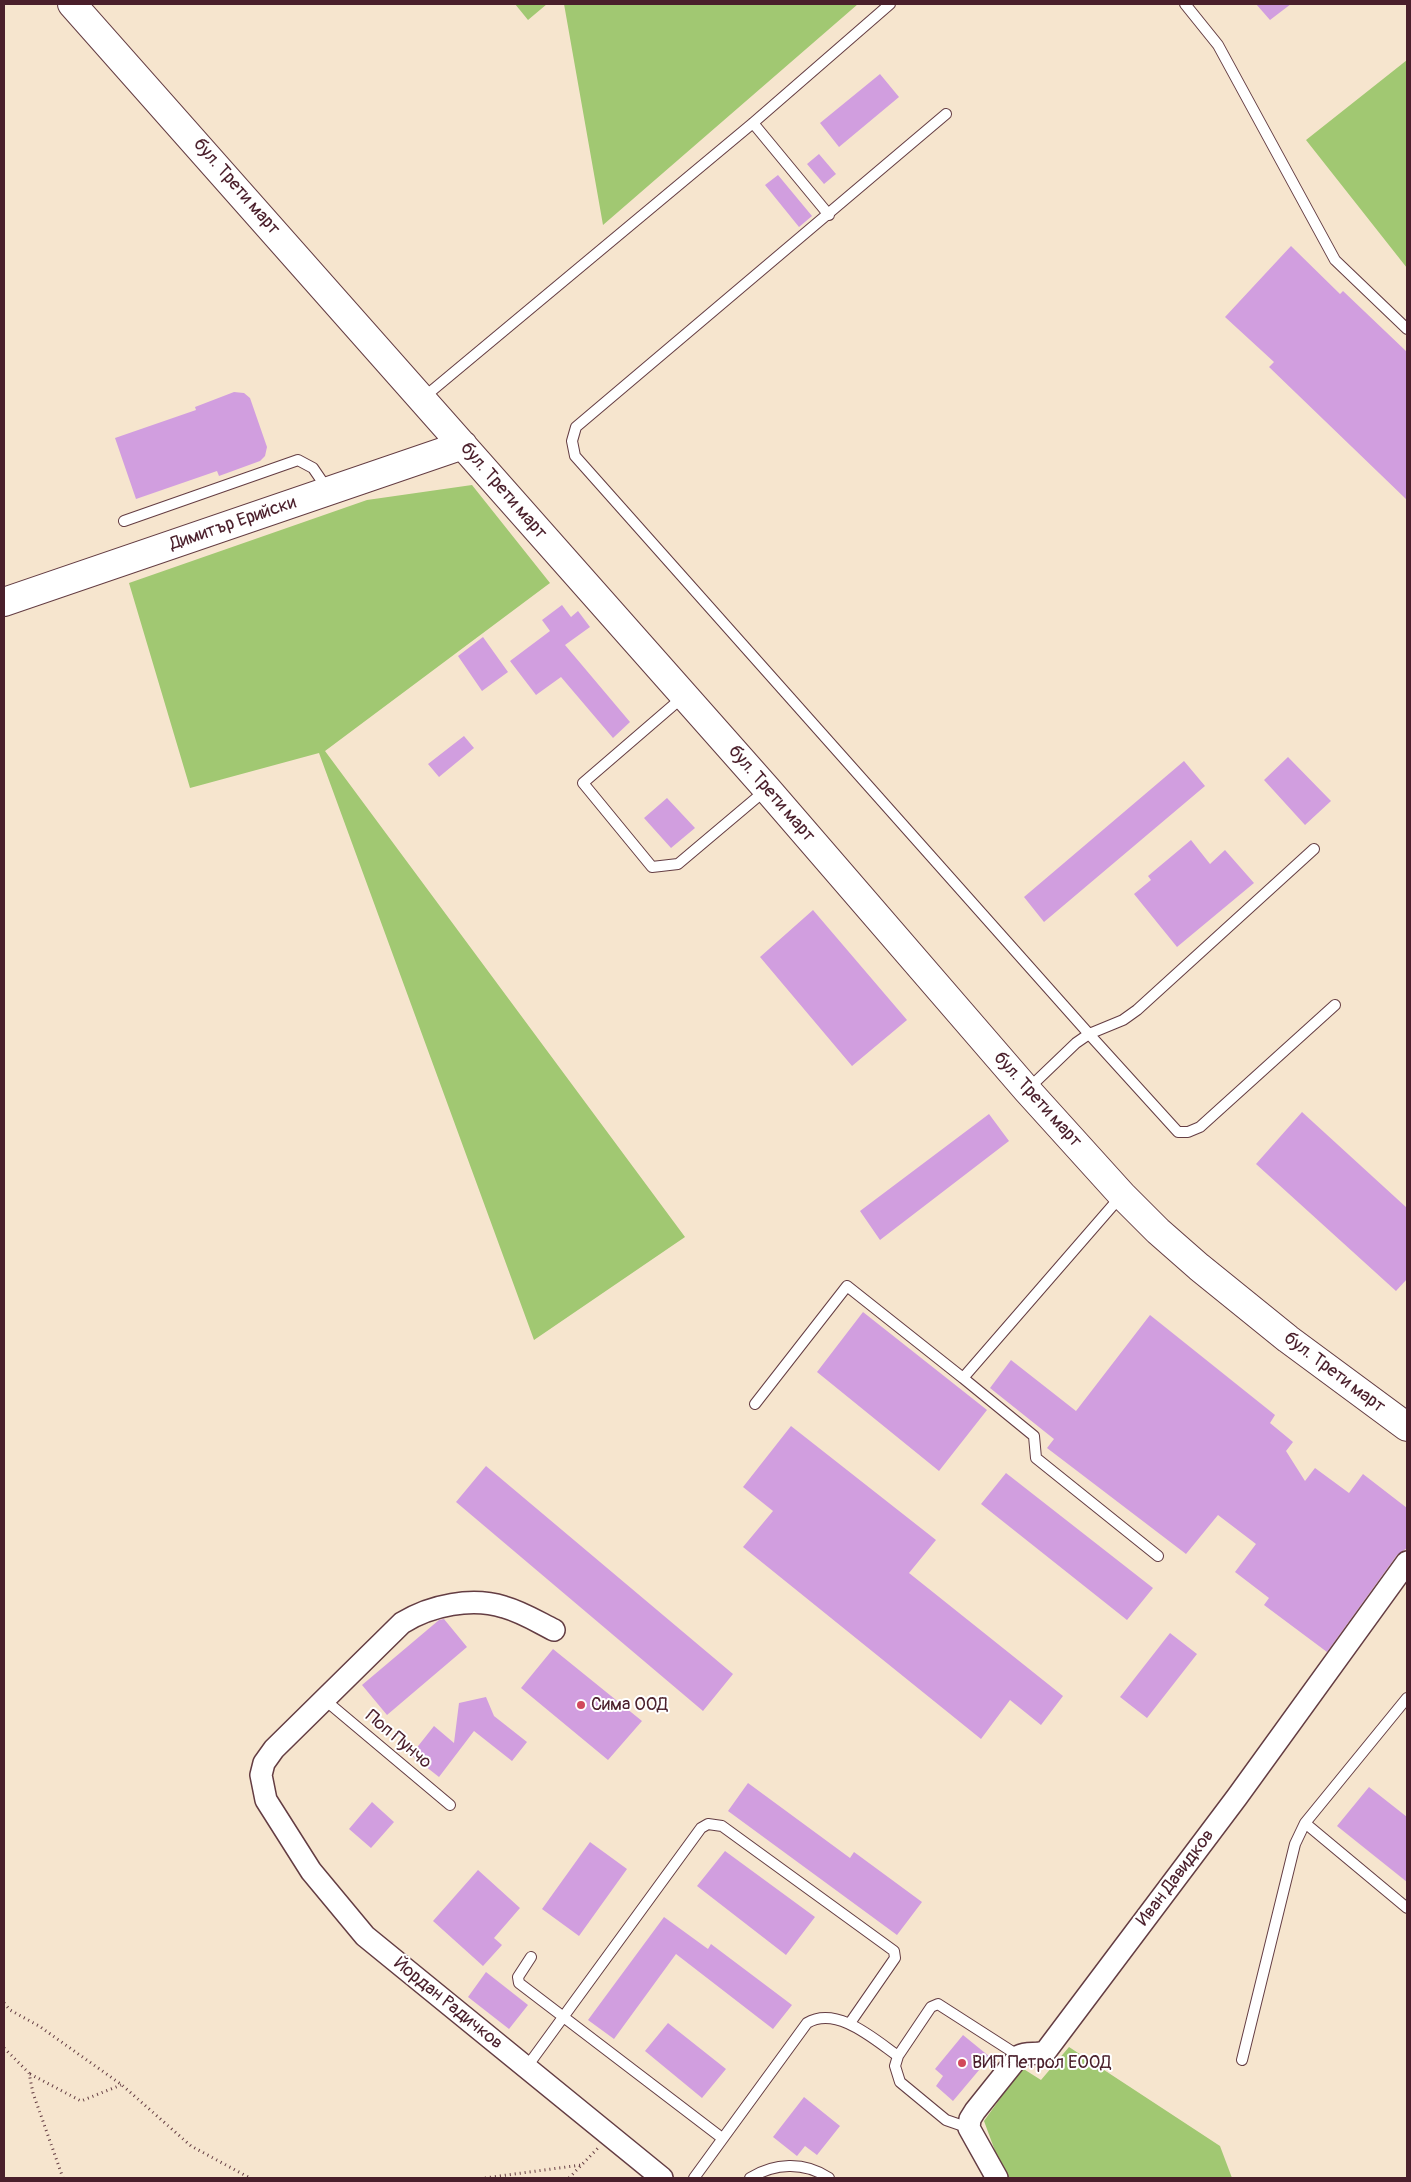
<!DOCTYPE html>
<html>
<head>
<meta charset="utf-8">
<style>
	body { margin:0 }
	#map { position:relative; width:1411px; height:2182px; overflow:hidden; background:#f6e5ce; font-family:Pangolin,sans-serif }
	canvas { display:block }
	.frame { position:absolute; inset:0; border:5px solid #4a1f2b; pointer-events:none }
</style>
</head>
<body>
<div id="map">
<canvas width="1411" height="2182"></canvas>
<div class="frame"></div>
</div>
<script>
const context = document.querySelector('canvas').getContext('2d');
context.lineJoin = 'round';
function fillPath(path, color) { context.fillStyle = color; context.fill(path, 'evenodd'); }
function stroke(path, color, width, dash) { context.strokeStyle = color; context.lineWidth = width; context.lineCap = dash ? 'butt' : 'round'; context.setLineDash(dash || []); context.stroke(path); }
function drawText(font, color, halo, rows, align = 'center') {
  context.font = font + ' Pangolin,sans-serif'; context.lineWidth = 4; context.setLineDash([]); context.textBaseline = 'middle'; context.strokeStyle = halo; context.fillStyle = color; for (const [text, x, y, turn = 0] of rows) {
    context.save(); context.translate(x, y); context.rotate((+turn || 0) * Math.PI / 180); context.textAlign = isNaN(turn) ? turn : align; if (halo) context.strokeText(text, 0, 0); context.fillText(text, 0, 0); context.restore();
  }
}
fillPath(new Path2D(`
	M515,4H547L528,20Z
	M564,4H858L603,225Z
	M1407,60V268L1306,140Z
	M472,485L550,583L325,751L685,1237L534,1340L319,753L190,788L129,583L367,500Z
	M1069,2047L1220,2146L1232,2178H1005L984,2121L1022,2068L1041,2080Z`), '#a1c872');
fillPath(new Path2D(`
	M1256,4H1291L1270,20Z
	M880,74L899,97L839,147L820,123Z
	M819,154L836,174L824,184L807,164Z
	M778,175L812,216L799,227L765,185Z
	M1291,246L1340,294L1343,291L1407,352V500L1269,367L1274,362L1225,317Z
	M234,392L244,393L250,398L267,447L265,456L260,461L219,476L217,471L136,499L115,438L196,410L195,407Z
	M562,605L571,617L578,611L590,627L565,645L630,722L613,738L561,677L536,695L510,661L550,631L542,620Z
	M483,637L508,672L482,691L458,656Z
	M464,736L474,748L439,777L428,764Z
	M1288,757L1331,801L1305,825L1264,780Z
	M1184,761L1205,786L1044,922L1024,897Z
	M667,798L695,828L671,848L644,818Z
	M1191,840L1210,864L1225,850L1254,883L1177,947L1134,894L1151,880L1148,876Z
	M813,910L907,1020L852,1066L760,957Z
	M1302,1112L1407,1208V1279L1396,1291L1256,1164Z
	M989,1114L1009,1141L880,1240L860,1211Z
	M863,1312L987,1410L939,1471L817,1372Z
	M1150,1315L1275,1415L1270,1423L1293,1442L1286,1451L1305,1481L1315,1468L1349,1493L1363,1474L1407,1508V1548L1397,1555L1327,1652L1264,1605L1269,1598L1235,1572L1256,1544L1218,1515L1186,1554L1047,1448L1054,1439L990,1388L1011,1360L1076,1411Z
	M791,1426L936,1540L909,1573L1063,1696L1041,1725L1010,1700L981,1739L743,1547L773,1511L743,1487Z
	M486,1466L733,1674L703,1711L456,1502Z
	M1006,1473L1153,1588L1127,1620L981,1504Z
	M444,1619L467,1647L387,1715L362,1685L439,1620Z
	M1170,1633L1197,1654L1147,1718L1120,1697Z
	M553,1649L642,1721L608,1760L521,1688Z
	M486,1697L494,1716L527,1742L512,1761L474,1731L439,1777L411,1755L434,1726L454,1743L459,1703Z
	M748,1783L850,1858L854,1852L922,1902L897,1935L728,1811Z
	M1369,1787L1407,1817V1882L1337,1826Z
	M372,1802L394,1822L371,1848L349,1829Z
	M590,1842L627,1869L579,1936L542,1909Z
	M725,1851L815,1917L786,1955L697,1886Z
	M478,1870L520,1908L494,1938L502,1945L483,1966L433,1921Z
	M664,1917L708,1949L711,1944L792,2005L773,2029L676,1954L614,2039L588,2020Z
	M486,1972L528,2005L509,2029L468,1997Z
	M668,2023L726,2069L702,2098L645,2051Z
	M963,2035L990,2057L953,2101L936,2086L943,2076L935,2069Z
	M804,2097L840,2126L817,2155L805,2146L797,2156L773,2137Z`), '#d19edf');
const lane = new Path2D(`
	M1185,4L1218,45L1335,260L1407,329
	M946,114L576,427L572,441L575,456L1089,1034L1178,1132H1188L1200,1127L1335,1005
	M753,123L829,215
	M423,398L753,123L890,4
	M124,521L298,460L313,468L328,490
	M684,696L583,783L652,867L678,864L767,789
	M1028,1089L1076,1043L1089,1034L1123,1020L1137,1010L1314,849
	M963,1378L1034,1436L1036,1458L1158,1556
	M755,1404L847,1286L963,1378L1121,1196
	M1407,1698L1305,1823L1407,1908
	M325,1700L450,1805
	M531,1957L518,1977L519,1983L722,2138
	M898,2056L895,2066L900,2082L946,2120L969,2128
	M1242,2060L1295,1844L1305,1823
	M526,2068L701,1828L708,1824L722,1826L894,1951L895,1958L850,2023
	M694,2178L807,2023C837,2005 875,2040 898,2056L931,2007L938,2004L1019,2056
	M750,2178C774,2163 804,2161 829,2178`);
const street = new Path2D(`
	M554,1630C538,1622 522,1612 504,1607C472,1597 431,1605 402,1623L274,1749L264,1763L261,1775L266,1800L311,1871L365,1936L662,2178
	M997,2178L969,2128L970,2119L975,2111L1019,2056C1028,2051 1037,2056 1046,2051L1237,1797L1407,1562`);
const secondary = new Path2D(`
	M72,4L767,789L1027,1090L1122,1195L1158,1231L1199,1267L1288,1339L1407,1427
	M4,602L463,445`);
stroke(lane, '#643d43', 12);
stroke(street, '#643d43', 24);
stroke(secondary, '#643d43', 30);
stroke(new Path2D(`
	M4,2003L10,2010L39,2026L122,2085L191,2146L250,2178
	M4,2048L29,2073L33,2093L63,2178
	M30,2074L81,2101L121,2085
	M485,2178L581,2165
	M569,2178L598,2148`), '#643d43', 3, [1, 4]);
stroke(lane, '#fff', 10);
stroke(street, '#fff', 21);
stroke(secondary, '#fff', 28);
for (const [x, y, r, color] of [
	[581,1705,5,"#d1495b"],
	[962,2063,5,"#d1495b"]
]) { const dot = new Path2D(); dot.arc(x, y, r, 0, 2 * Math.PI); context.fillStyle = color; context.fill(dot); stroke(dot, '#fff', 2); }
drawText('18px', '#4a1f2b', '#fff', [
	["бул. Трети март",236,187,49],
	["бул. Трети март",503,491,49],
	["Димитър Ерийски",233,524,-19],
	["бул. Трети март",771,794,49],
	["бул. Трети март",1037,1100,48],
	["бул. Трети март",1334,1373,37],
	["Поп Пунчо",398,1740,40],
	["Иван Давидков",1176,1878,-53],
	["Йордан Радичков",448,2004,39]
]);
drawText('18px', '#4a1f2b', '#fff', [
	["Сима ООД",591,1705],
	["ВИП Петрол ЕООД",972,2063]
], 'left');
</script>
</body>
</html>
